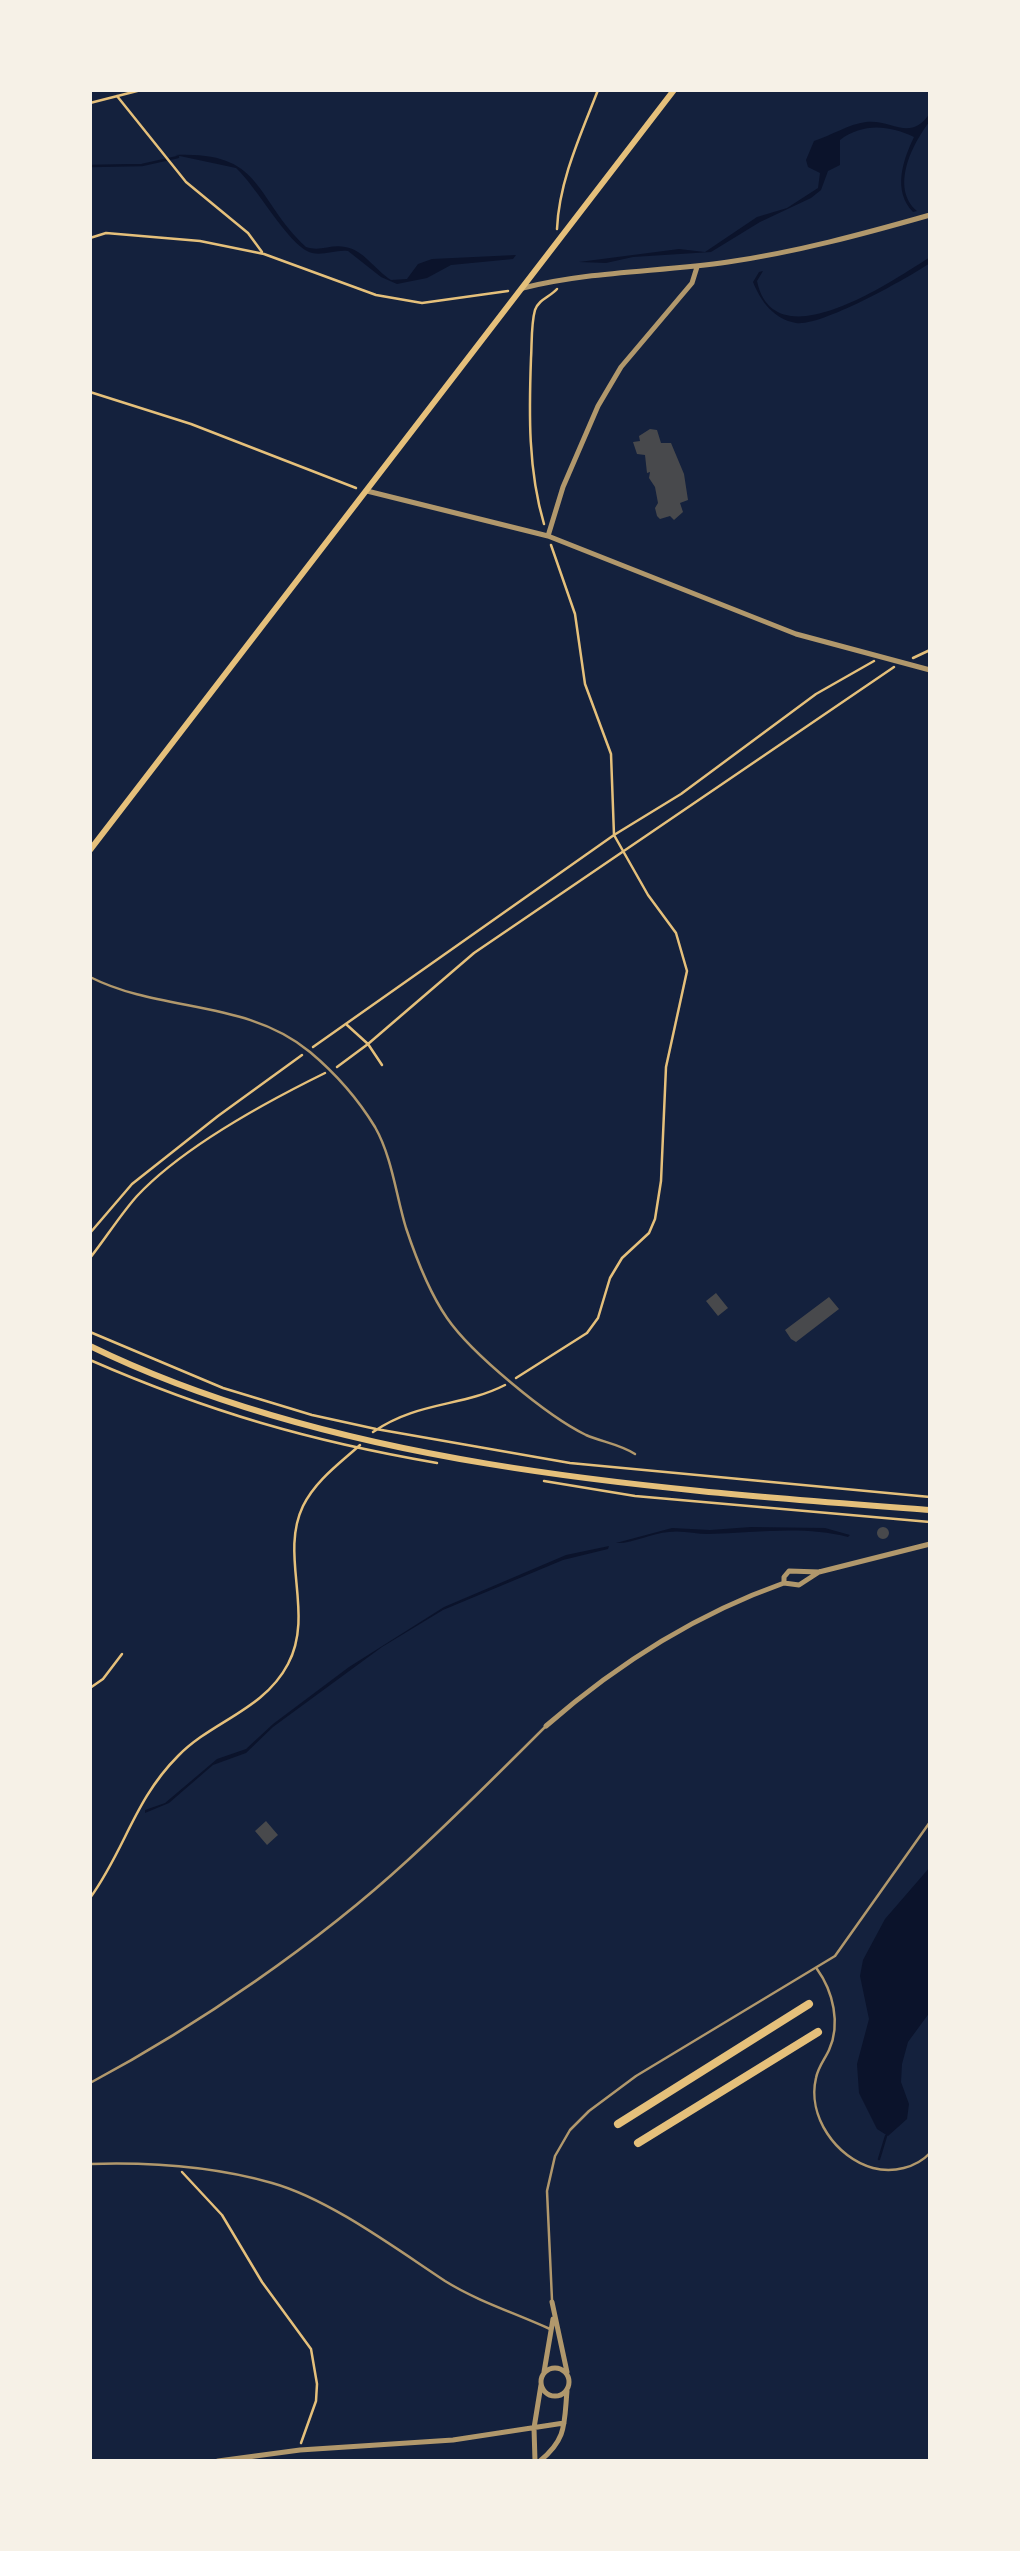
<!DOCTYPE html>
<html>
<head>
<meta charset="utf-8">
<style>
	body { margin:0 }
	#map { position:relative; width:1020px; height:2551px; overflow:hidden; background:#14213d; font-family:Quicksand,sans-serif }
	canvas { display:block }
	.frame { position:absolute; inset:0; border:92px solid #f6f1e7; pointer-events:none }
</style>
</head>
<body>
<div id="map">
<canvas width="1020" height="2551"></canvas>
<div class="frame"></div>
</div>
<script>
const context = document.querySelector('canvas').getContext('2d');
context.lineJoin = 'round';
function fillPath(path, color) { context.fillStyle = color; context.fill(path, 'evenodd'); }
function stroke(path, color, width, dash) { context.strokeStyle = color; context.lineWidth = width; context.lineCap = dash ? 'butt' : 'round'; context.setLineDash(dash || []); context.stroke(path); }
fillPath(new Path2D(`
	M930,113V121C912,144 890,188 917,211L913,212C893,191 902,162 914,137C888,125 863,123 840,140V165L828,171L821,190L811,198L760,222L711,252L633,257L606,263L579,262L679,249L705,252L757,217L787,208L818,188L820,173L808,167L806,160L814,141C830,136 849,124 866,122C893,119 910,143 930,113Z
	M175,155C264,151 253,197 306,247C320,252 331,244 345,247C364,250 375,270 391,280L407,279L418,264L432,259L516,255L513,259L451,265L427,278L397,284L381,277L348,251C336,249 321,257 309,252C287,243 257,187 236,168Z
	M930,257V263C908,278 821,327 796,323C774,319 761,302 753,282L759,272L763,271L757,281C774,362 891,282 930,257Z
	M751,1527L825,1528L850,1535L848,1537C803,1525 754,1533 708,1534C695,1534 682,1530 669,1532C651,1533 632,1544 616,1543L672,1528L710,1530Z
	M609,1546L608,1549L563,1560L443,1610L382,1647L273,1727L246,1753L213,1765L169,1803L145,1813V1810L165,1803L217,1759L246,1749L273,1724L349,1667L444,1607L566,1555Z
	M930,1867V2012L908,2042L902,2064L901,2082L909,2104L907,2119L888,2136L877,2129L859,2093L857,2064L869,2019L860,1976L863,1960L885,1919Z`), '#0b132b');
stroke(new Path2D(`
	M90,166L142,165L178,157
	M879,2159L886,2136`), '#0b132b', 2.5);
fillPath(new Path2D(`
	M650,429L657,430L661,443H671L684,474L688,500L680,503L683,512L674,520L670,516L660,519L657,516L655,508L658,503L655,487L649,478L650,472L647,473L645,455L637,454L633,442L640,441L639,436Z
	M716,1293L728,1308L718,1316L706,1301Z
	M829,1297L839,1309L796,1342L791,1339L785,1330Z
	M877 1533a6 6 0 1 1 12 0a6 6 0 1 1-12 0Z
	M266,1821L278,1835L267,1845L255,1831Z`), '#48494c');
stroke(new Path2D(`
	M117,96L186,182L248,233L262,252
	M90,103L141,90
	M557,229C559,181 581,134 598,90
	M90,238L106,233L200,241L264,254L376,295L422,303L508,291
	M90,392L191,424L356,488
	M544,524C528,470 529,413 531,358C532,343 531,324 535,310C539,299 550,297 557,289
	M913,658L930,650
	M347,1025L368,1044L382,1065
	M313,1047L614,835L681,794L816,694L874,661
	M337,1067L368,1044L474,953L894,667
	M90,1233L132,1184L218,1116L302,1055
	M90,1258C106,1238 120,1215 137,1196C182,1148 266,1102 325,1073
	M90,1332L223,1388L312,1415L376,1429L570,1463L930,1497
	M90,1360C209,1412 310,1441 437,1463
	M516,1378L587,1333L598,1318L610,1278L622,1258L649,1233L655,1219L661,1181L666,1067L687,971L676,933L648,895L614,835L611,754L585,684L575,614L551,545
	M373,1432C418,1401 462,1407 505,1385
	M544,1481L635,1496L930,1522
	M90,1688L103,1679L122,1654
	M90,1898C125,1850 134,1800 178,1756C212,1721 264,1710 288,1664C315,1613 279,1556 303,1506C316,1480 339,1464 360,1445
	M182,2172L222,2215L262,2282L311,2349L317,2384L316,2401L301,2443`), '#e5c07b', 2.5);
stroke(new Path2D(`
	M90,977C161,1013 246,999 310,1052C335,1073 358,1099 375,1127C392,1157 396,1195 406,1228C416,1258 429,1292 447,1318C471,1353 547,1416 586,1435C602,1442 619,1444 635,1454
	M817,1969C833,1991 841,2024 829,2050C825,2059 818,2067 816,2078C807,2116 836,2158 873,2168C893,2173 916,2168 930,2153
	M90,2083C197,2026 319,1942 408,1860C455,1817 500,1772 545,1727
	M90,2164C152,2162 212,2166 272,2183C329,2199 395,2248 445,2281C477,2301 515,2313 550,2329
	M552,2300L547,2191L555,2156L570,2130L589,2111L636,2076L835,1956L930,1822`), '#b1986c', 2.5);
stroke(new Path2D(`
	M523,288C590,271 660,272 728,262C797,252 863,234 930,215
	M367,491L548,536L796,634L930,670
	M548,536L563,487L598,406L621,367L692,283L697,267
	M819,1572L799,1585L784,1583V1577L789,1571L819,1572L930,1544
	M546,1726C616,1665 696,1614 784,1583
	M552,2302L567,2372
	M541 2382a14 14 0 1 1 28 0a14 14 0 1 1-28 0Z
	M544,2372L553,2319
	M218,2461L300,2450L453,2440L564,2423
	M535,2461L534,2428L541,2385
	M540,2461C567,2439 564,2424 567,2391`), '#b1986c', 5);
stroke(new Path2D(`
	M90,850L674,90
	M90,1346C340,1468 655,1489 930,1510`), '#e5c07b', 6);
stroke(new Path2D(`
	M618,2124L809,2004
	M638,2143L818,2032`), '#e5c07b', 8);
</script>
</body>
</html>
